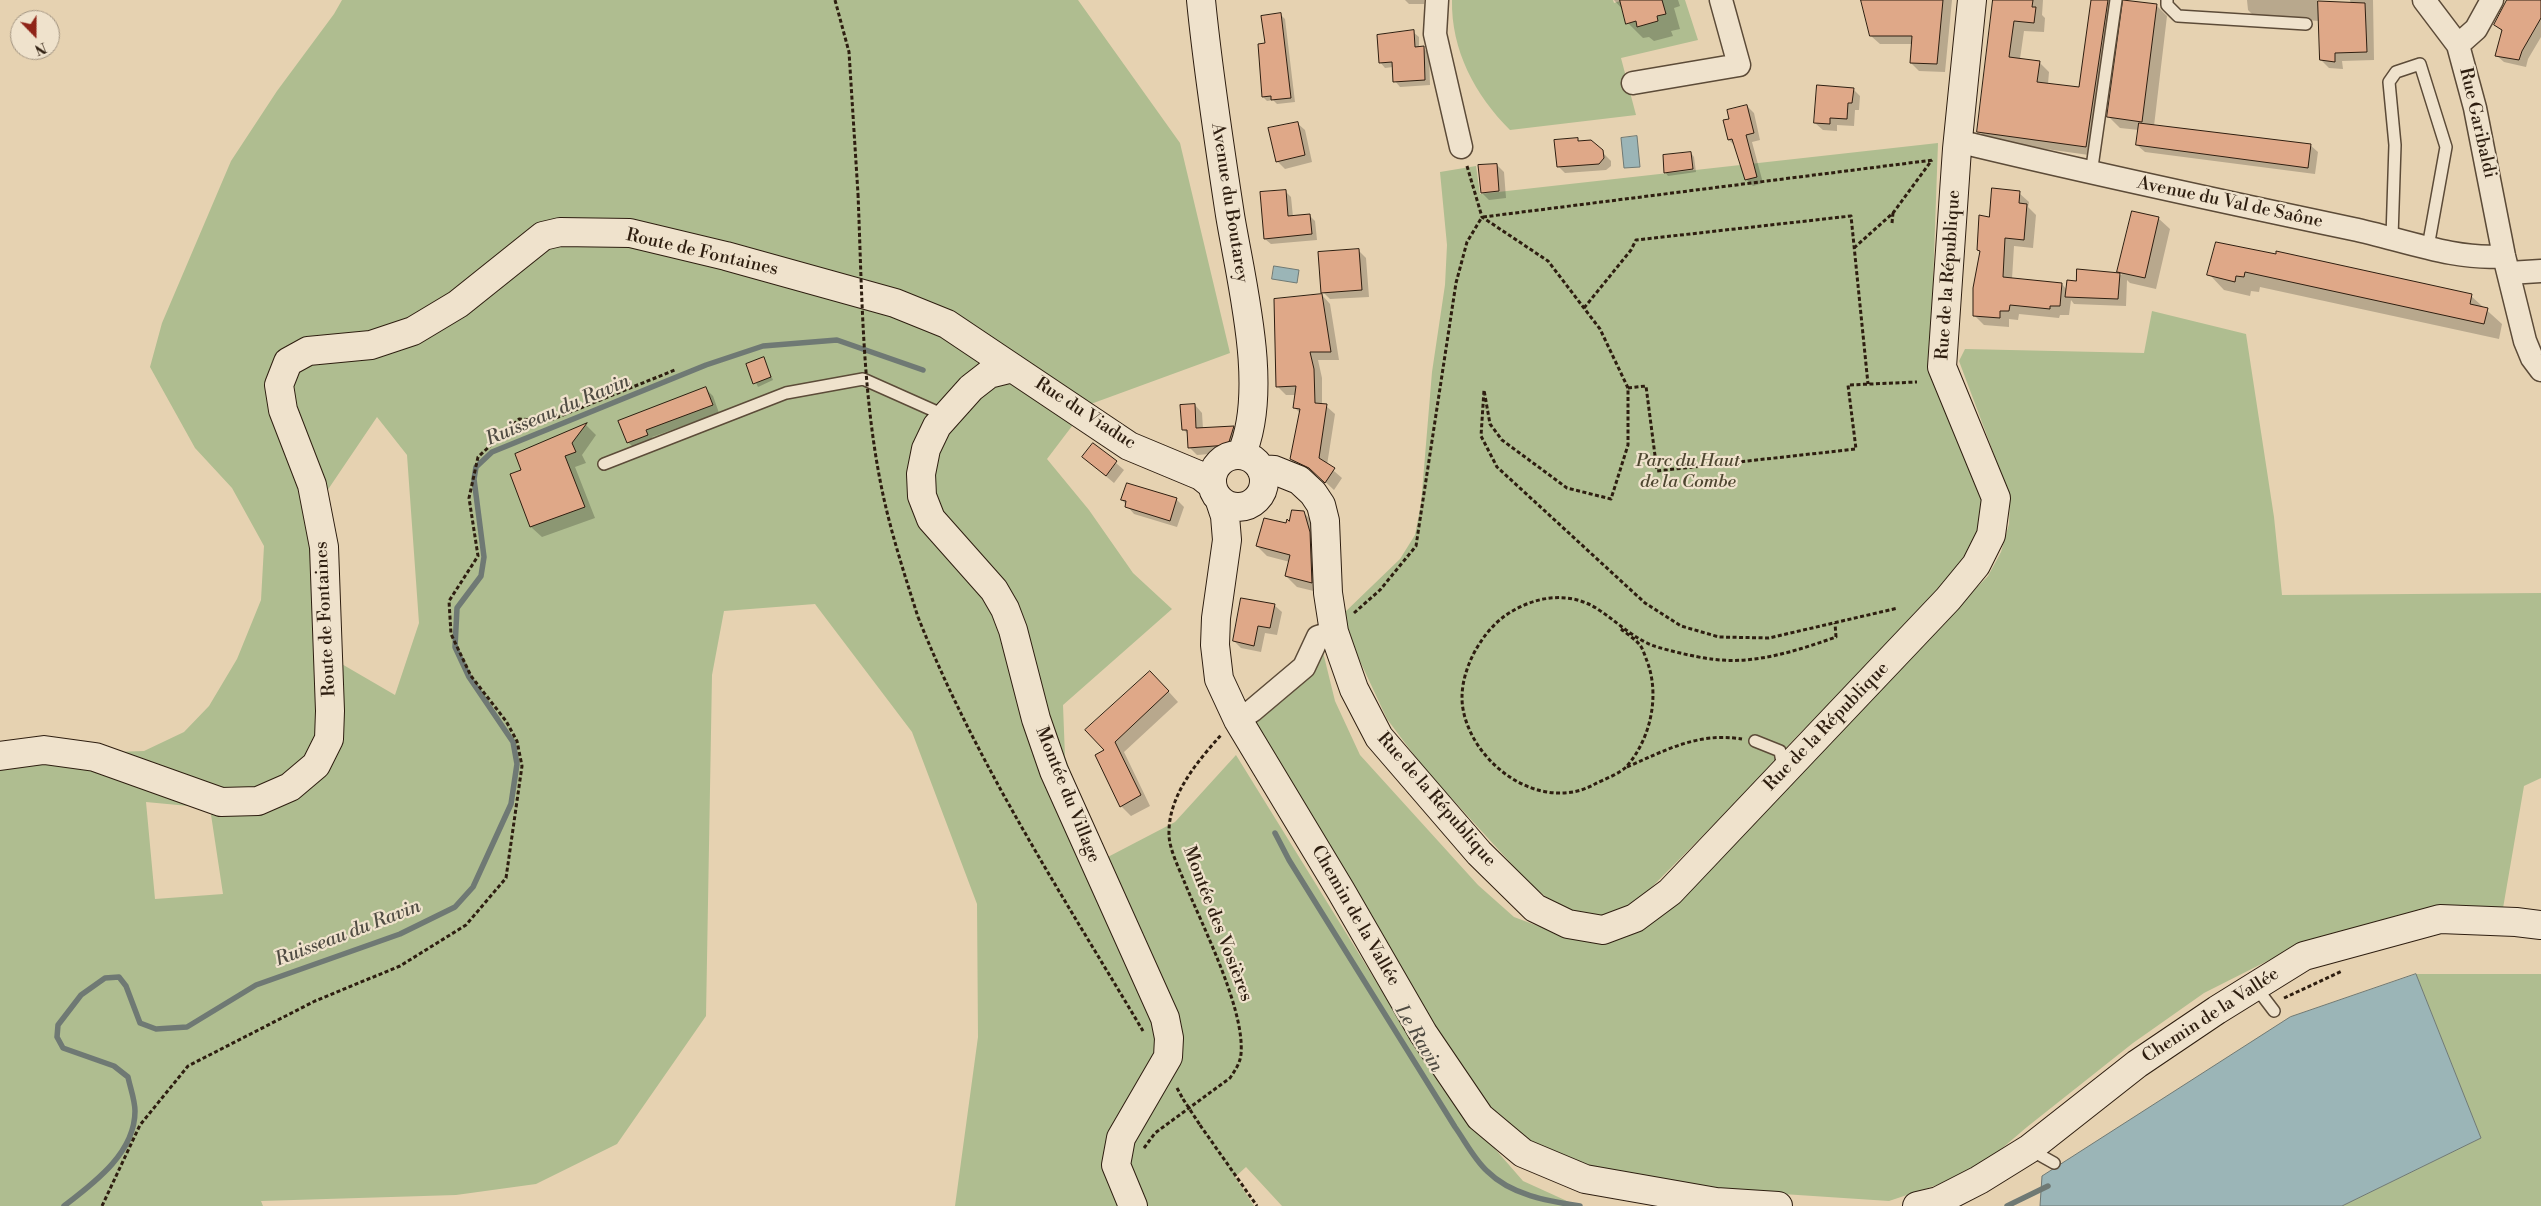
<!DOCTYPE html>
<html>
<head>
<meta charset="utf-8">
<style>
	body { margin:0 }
	#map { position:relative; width:2541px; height:1206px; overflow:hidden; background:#e6d2b1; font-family:"Libre Bodoni",serif }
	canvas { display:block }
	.north { position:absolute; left:10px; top:10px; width:50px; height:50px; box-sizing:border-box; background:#efe2cc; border:1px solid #a29481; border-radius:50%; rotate:158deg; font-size:14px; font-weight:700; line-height:20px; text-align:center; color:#2e1e10 }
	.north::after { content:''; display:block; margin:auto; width:18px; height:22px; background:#8f2418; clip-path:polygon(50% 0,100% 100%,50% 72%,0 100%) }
</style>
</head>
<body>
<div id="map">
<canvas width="2541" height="1206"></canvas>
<div class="north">N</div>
</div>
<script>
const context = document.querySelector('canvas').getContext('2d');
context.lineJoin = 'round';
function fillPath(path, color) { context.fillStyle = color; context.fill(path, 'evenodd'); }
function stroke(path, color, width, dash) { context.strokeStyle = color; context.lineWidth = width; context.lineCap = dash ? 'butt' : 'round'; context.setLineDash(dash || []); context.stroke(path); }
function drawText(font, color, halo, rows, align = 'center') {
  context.font = font + ' "Libre Bodoni",serif'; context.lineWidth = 4.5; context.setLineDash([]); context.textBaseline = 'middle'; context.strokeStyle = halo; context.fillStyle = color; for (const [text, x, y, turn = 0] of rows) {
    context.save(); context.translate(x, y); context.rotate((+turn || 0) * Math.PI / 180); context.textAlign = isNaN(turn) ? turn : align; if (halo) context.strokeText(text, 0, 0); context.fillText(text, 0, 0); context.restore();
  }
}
fillPath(new Path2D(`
	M342,0H1078L1180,143L1230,353L1088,405L1047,459L1089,510L1133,573L1172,609L1063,705L1065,757L1104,859L1175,822L1236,755L1442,1088L1523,1181L1578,1206H1282L1246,1167L1235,1177L1254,1206H955L978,1037L977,904L912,732L815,604L724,611L712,675L706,1016L617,1144L536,1184L456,1195L261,1201L263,1206H0V759L54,754L144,751L184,732L209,706L237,659L261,600L264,546L232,488L195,448L150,367L162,323L231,161L277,91L334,14ZM377,417L407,455L419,623L395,695L340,663L339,546L327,491ZM146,802L210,808L223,894L155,899Z
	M1452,0H1613L1614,3L1620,1L1626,24L1636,21L1637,27L1658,21L1657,16L1665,14L1662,0H1685L1698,40L1621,58L1636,115L1510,130C1475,95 1451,50 1452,0Z
	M1938,143L1930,368L1986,500L1978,543L1938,598L1800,733L1738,800L1642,897L1622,911L1604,918L1579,915L1553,903L1528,882L1423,767L1387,719L1359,659L1343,614L1400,559L1415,535L1421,504L1432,372L1445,285L1447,245L1440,172L1476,166L1480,194Z
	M2152,311L2246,334L2274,517L2282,595L2541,593V778L2524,786L2502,914L2301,944L2204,993L2133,1043L2027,1127L1973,1173L1889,1201L1722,1190L1591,1169L1531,1144L1481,1111L1247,725L1321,644L1335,701L1360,755L1478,885L1514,917L1570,938L1604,939L1636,932L1988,576L2001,552L2009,524L2010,497L1959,361L1965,349L2144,353Z
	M2416,974H2541V1206H2342L2481,1138Z`), '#afbd90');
const water = new Path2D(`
	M1637,136L1640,167L1624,168L1621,138Z
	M1274,266L1299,270L1297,283L1272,279Z
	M2416,974L2481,1138L2342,1206H2040L2042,1176L2290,1017Z`);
fillPath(water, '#9bb5b7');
stroke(water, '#6f7974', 1);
fillPath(new Path2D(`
	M1405,0H1424V4H1409Z
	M1614,0H1678L1680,6L1674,8L1680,29L1671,31L1673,36L1654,41L1649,37L1643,38L1628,23L1625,12Z
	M1860,0H1952L1945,72L1919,71L1911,63L1913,44H1880L1871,36L1864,5Z
	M1993,0H2043L2042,15L2045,18L2044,32L2024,31L2020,59L2039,62L2049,72L2048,84L2080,88L2093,0H2119L2096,156L1989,141L1979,131Z
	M2247,0H2317V2L2351,4L2350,0H2373L2374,60L2342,61L2343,69L2329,68L2321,60L2320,21L2255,17L2248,10Z
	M2512,0H2541V37L2528,59L2526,67L2504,62L2496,55L2503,32L2495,25Z
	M2156,5L2167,16L2154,126L2310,145L2318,152L2315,174L2145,152L2137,145L2139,130L2120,128L2108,116Z
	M1280,14L1285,19L1295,102L1277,104L1273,100L1267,101L1263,97L1267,44Z
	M1413,32L1419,37V48H1423L1429,53L1430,85L1400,87L1395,81L1393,67L1385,68L1380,62Z
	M1853,89L1860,96L1859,110H1855L1854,126L1837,125V131L1823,130L1815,123Z
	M1747,106L1754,113L1760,140L1752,142L1763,183L1753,186L1746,179L1735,146L1729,140Z
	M1297,123L1305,130L1312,162L1285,169L1277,161Z
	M1591,141L1611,161V166L1606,170L1565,173L1558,166Z
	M1691,153L1694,157L1696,172L1668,176L1665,172Z
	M1497,165L1504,172L1506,198L1489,200L1482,193Z
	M1285,191L1291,197L1293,217L1310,216L1315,221L1317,240L1271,244L1265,239Z
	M2019,193L2029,202L2028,207L2036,215L2033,248L2014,246L2012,279L2062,284L2067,290L2077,282L2078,270L2122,275L2119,271L2158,218L2170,229L2156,289L2130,283L2127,280L2126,306L2074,304L2071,300L2069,315H2060L2059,318L2019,314L2018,320L2009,319V327L1984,325L1974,315L1981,253L1978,250L1990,218Z
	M1358,250L1366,258L1369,297L1330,299L1323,292Z
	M2277,256L2471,296L2502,324L2499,339L2260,287L2259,292L2251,291L2250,296L2224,290L2209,274Z
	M1322,295L1330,304L1339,360H1318L1322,378V405L1326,406L1335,414L1327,465L1342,478L1334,490L1319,476L1300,468L1291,459L1300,413L1294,407L1296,395H1286L1278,387Z
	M764,359L773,380L758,387L748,365Z
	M706,389L713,396L719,413L652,437L654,442L635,449L628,442Z
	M1195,405L1202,413L1203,429L1233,428L1241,435L1235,452L1197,455L1189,447V435L1183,429Z
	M586,425L596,435L582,455L586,463L575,467L595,518L542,537L531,527L523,470L516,455Z
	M1094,444L1124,470L1114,483L1083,457Z
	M1176,499L1184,507L1177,527L1134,514L1122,500Z
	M1303,512L1314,523L1322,593L1297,587L1286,576L1290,562L1267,556L1257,546Z
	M1274,605L1282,612L1277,635L1265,633L1261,652L1241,648L1234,641Z
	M1160,682L1178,702L1124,752L1150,806L1131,816L1121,806L1096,755L1106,751Z`), '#0003');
stroke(new Path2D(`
	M1275,833L1289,860L1455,1127C1465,1141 1474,1159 1487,1171C1511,1195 1547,1201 1580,1206
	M64,1206C94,1183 135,1153 135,1111C135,1100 130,1087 128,1077L114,1066L63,1048L57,1037L58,1025L81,995L105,978L119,977L126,986L140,1023L156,1029L187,1027L256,985L400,934L455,907L473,887L511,804L517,764L513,742L469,677L455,647L457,608L481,576L484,557L474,479L476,467L492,452L706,365L763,346L837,340L923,370
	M2007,1206L2048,1186`), '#6f7974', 5.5);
const building = new Path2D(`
	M1620,0H1662L1666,14L1657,16L1658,21L1637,27L1636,21L1626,24Z
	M1861,0H1943L1937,64L1910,63L1912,36H1870Z
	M1993,0H2033L2032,7H2036L2034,23L2014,21L2009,57L2040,61L2037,82L2079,87L2091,0H2108L2086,147L1977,132Z
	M2123,0L2157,4L2142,122L2107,117Z
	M2507,0H2541V18L2522,51L2519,60L2495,56L2502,30L2494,25Z
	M2318,1L2365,3L2367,52L2335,53V62L2320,60Z
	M1281,13L1291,98L1271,100V96L1262,97L1258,44L1265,43L1261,16Z
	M1414,30L1415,47L1424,46L1425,80L1393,82L1392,62L1379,63L1377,35Z
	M1817,85L1854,88L1852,103H1848L1847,119L1830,118V124L1814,123Z
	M1747,105L1754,133L1746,135L1757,177L1745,180L1732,139L1728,140L1723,120L1729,119L1727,110Z
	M1298,122L1305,155L1276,162L1268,128Z
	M2139,123L2311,144L2308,168L2136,145Z
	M1578,138V141L1591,140L1603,150L1604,158L1599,164L1557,167L1554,140Z
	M1691,152L1693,169L1664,173L1663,155Z
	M1497,164L1499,191L1481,193L1478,165Z
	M1992,188L2020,191L2019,203L2027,204L2024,240L2005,238L2003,277L2062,283L2060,306H2050V309L2010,305L2009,311H2000V318L1973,316V288L1980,251L1977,250L1979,215L1989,217Z
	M1286,190L1288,216L1310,214L1312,234L1264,239L1260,192Z
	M2132,211L2159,217L2145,278L2117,272Z
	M2216,242L2276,254V251L2472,294L2470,304L2488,308L2484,324L2245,272L2244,277L2236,276L2235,282L2207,275Z
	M1359,249L1362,290L1321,293L1318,252Z
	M2077,269L2120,273L2118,299L2065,297L2067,280L2076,281Z
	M1322,294L1331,352H1310L1314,369L1315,403L1327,404L1319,458L1335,468L1325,483L1309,468L1290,459L1300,409L1293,408L1296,386L1276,387L1274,299Z
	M764,357L771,377L753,384L746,364Z
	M706,387L713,405L646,430L648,435L627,443L618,421Z
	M1195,404L1196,428L1234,426L1228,445L1188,448L1187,430H1182L1180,405Z
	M587,423L572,443L576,452L565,456L585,507L530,527L510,474L521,470L515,454Z
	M1093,443L1117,461L1106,476L1082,457Z
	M1127,483L1177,498L1170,521L1125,507L1126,501L1121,500Z
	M1292,510L1304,511L1310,532L1312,583L1285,576L1290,555L1256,546L1264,518L1286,523L1287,519L1289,521Z
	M1241,598L1275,604L1270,628L1258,626L1254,646L1233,641Z
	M1150,671L1169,691L1115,742L1141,795L1120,807L1095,755L1104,750L1085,730Z`);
fillPath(building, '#dfa888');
stroke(building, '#2e1e10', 1);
const lane = new Path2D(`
	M2167,0V5L2178,16L2306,24
	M2091,174L2116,0
	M2392,237L2395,145L2389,82L2396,72L2420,64L2446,147L2428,247
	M604,464L786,393L863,379L946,416
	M1755,741L1780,751L1783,768
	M2255,986L2274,1011
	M2029,1149L2054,1163`);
const street = new Path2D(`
	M1437,0L1435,34L1461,147
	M2424,0L2458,45L2475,108L2504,256L2525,341L2532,358L2541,370
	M2458,45L2476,29L2492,0
	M1633,83L1739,65L1721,0
	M1957,141C2089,173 2220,201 2353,229C2401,239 2456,261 2504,256
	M2509,273L2541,271
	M1238,720L1253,710L1304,667L1318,637L1334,632`);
const secondary = new Path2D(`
	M1201,0C1208,72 1219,143 1230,215C1241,282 1270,391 1241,455
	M1013,368L989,374L971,388L937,426L926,449L921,474L922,496L931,519L994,590L1005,609L1013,630L1036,719L1054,771L1165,1018L1169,1038L1168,1057L1121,1138L1116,1165L1133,1206
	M1212 481a26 26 0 1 1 52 0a26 26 0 1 1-52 0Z
	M1261,469L1274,470L1299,480L1313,493L1321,505L1325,521L1328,593L1334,632L1354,689L1379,737L1479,853L1535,908L1568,924L1603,930L1635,918L1670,892L1948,599L1976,565L1991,535L1996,498L1942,367L1957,149L1972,0
	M1220,501L1225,516L1227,540L1216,618L1215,645L1219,679L1238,720L1341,891L1423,1033L1480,1117L1523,1153L1585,1179L1716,1202L1778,1206
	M0,756L44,750L95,757L221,802L258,801L290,787L316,765L329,739L330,711L324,547L312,485L283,410L279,385L288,362L308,351L371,345L413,331L458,304L543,236L560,232L630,233L726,256L895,303L947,324L1129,446L1201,476L1211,484
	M1917,1206L1938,1201L1979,1180L2029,1149L2137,1064L2217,1010L2304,956L2440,919L2516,922L2541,925`);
stroke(lane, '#5c4b38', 14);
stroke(street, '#5c4b38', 25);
stroke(secondary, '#2e1e10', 30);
stroke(new Path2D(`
	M835,0L849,52L858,194
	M1467,166L1482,217L1548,261L1600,329L1628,388V445L1611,499L1567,488L1502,440L1490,424L1484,390L1481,436L1497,467L1645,603L1681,626L1719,637L1769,638L1898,608
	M1483,217L1933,160
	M1892,223L1893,213
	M1854,248L1893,213L1932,160
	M1584,308L1631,250L1636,240L1851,216L1868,384
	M1628,388L1646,386L1657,471L1856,449L1848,385L1917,382
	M1354,613L1380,590L1416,546L1456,283L1467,242L1482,217
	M918,617C976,763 1063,896 1143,1031
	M1621,629C1627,634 1635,639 1640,645C1643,649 1645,656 1647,661C1660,695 1651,738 1627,766C1620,774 1604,779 1595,784C1541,814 1473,765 1463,709C1457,676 1479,634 1506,615C1534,596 1570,590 1599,610C1616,621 1627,633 1647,643C1655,648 1700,658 1711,659C1754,665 1796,651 1836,637L1835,623
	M1627,767C1666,750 1698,732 1742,739
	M2284,998L2342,971
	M1177,1088L1183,1099
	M1200,1125L1257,1206
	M1144,1148L1155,1133L1230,1078C1235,1070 1240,1064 1241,1054C1245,1009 1202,925 1184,881C1179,868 1169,849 1169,834C1168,796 1197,762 1221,735
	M102,1206L140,1125L188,1066L315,1001L400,966L466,925L506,878L522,766L517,741L506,721L471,676L451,634L449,601L478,556L469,498L478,457L519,419L548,421L675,370`), '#2e1e10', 3, [4, 2.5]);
stroke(lane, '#efe2cc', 11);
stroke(street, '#efe2cc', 22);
stroke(secondary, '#efe2cc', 28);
stroke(new Path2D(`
	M858,194C862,291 862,390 881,485C890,530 904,573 918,617
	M1183,1099L1200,1125`), '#2e1e10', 3, [4, 2.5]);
drawText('18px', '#2e1e10', '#efe2cc', [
	["Rue Garibaldi",2477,123,77],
	["Avenue du Boutarey",1229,203,81],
	["Avenue du Val de Saône",2230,203,12],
	["Route de Fontaines",702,253,13],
	["Rue de la République",1949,275,-86],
	["Rue du Viaduc",1085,414,33],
	["Route de Fontaines",326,619,-93],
	["Rue de la République",1827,727,-46],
	["Montée du Village",1067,795,68],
	["Rue de la République",1436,800,49],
	["Chemin de la Vallée",1355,916,60],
	["Montée des Vosières",1217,924,69],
	["Chemin de la Vallée",2211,1016,-33]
]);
drawText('italic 18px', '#4e4630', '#efe2cc', [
	["Parc du Haut",1688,462],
	["de la Combe",1688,483]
]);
drawText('italic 19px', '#4f4b42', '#efe2cc', [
	["Ruisseau du Ravin",558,411,-23],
	["Ruisseau du Ravin",348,934,-21],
	["Le Ravin",1418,1039,59]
]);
</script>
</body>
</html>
